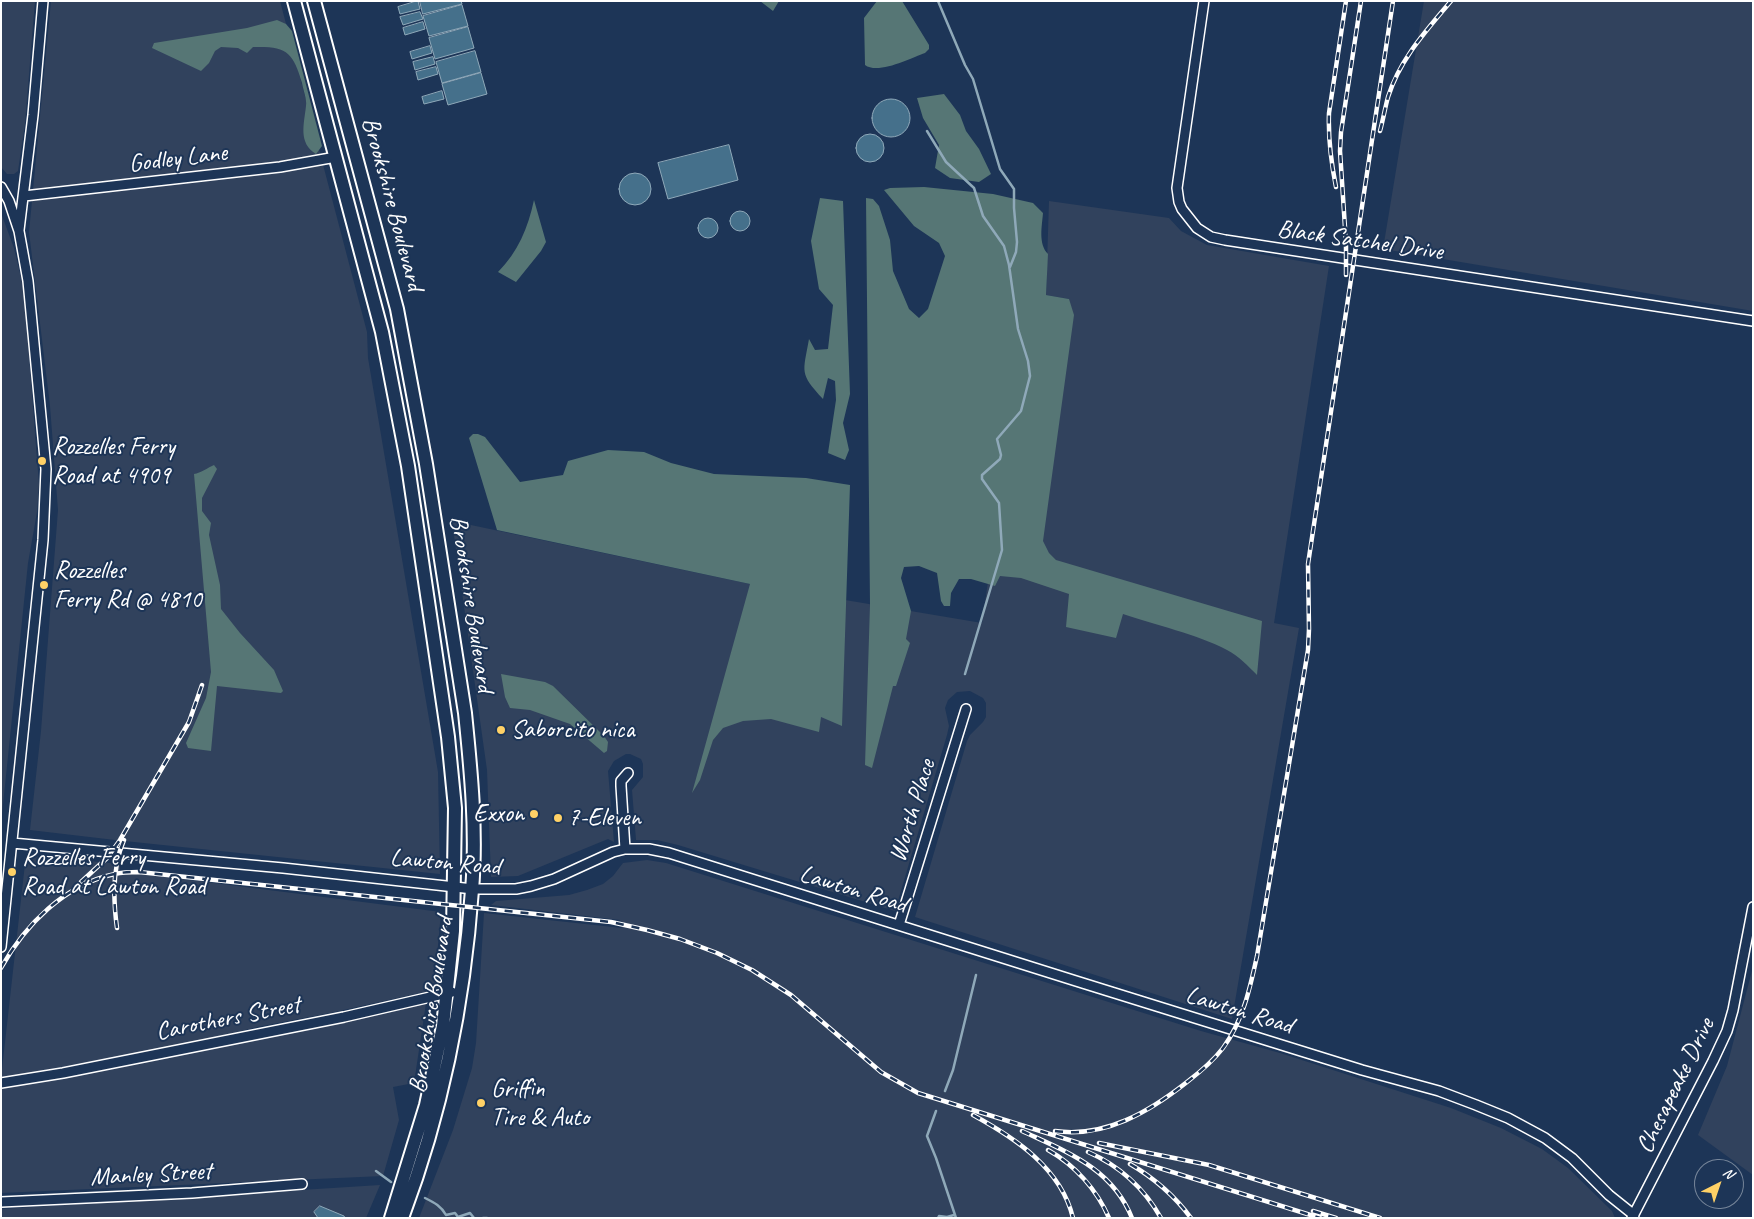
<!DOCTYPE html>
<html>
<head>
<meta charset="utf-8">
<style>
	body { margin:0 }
	#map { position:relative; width:1754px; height:1219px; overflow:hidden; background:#1d3557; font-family:Caveat,sans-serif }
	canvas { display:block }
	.frame { position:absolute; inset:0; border:2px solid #fff; pointer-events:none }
	.north { position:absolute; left:1694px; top:1159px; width:50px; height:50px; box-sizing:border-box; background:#1d3557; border:1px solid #77869a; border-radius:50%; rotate:41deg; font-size:14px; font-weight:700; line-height:20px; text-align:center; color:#fff }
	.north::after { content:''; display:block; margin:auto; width:18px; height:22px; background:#ffd166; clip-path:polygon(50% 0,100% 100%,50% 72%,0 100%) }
</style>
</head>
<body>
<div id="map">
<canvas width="1754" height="1219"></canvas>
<div class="frame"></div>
<div class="north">N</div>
</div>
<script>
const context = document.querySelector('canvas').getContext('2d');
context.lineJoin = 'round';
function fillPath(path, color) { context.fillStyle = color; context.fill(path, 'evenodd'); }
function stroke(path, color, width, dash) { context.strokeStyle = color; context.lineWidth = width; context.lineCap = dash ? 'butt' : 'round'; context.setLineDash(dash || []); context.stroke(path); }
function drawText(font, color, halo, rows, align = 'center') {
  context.font = font + ' Caveat,sans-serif'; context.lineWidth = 4; context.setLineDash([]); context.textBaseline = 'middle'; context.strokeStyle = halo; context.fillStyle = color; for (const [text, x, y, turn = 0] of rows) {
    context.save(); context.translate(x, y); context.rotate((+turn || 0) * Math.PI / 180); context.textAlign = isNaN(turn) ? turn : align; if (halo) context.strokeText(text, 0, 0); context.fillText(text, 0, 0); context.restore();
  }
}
fillPath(new Path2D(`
	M1,1H35L25,124L18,171L14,174H7L1,167Z
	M51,1H280L367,332L368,358L438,772L440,874L115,840L30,830L41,731L58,510L50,406L29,232Z
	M1424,1H1753V311L1383,249Z
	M1049,201L1169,218L1181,231L1207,245L1329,266L1274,623L1299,628L1232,1019L915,917L967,741L970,735L983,722L986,717V703L983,698L970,691L957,692L948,700L945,708L949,726L947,735L895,911L678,845L657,840H636L632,790L643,777V764L641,759L630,754H626L614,761L608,771L614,842L608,839L518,876L491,877L487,770L452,521L750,584L982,623L992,554L1069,299L1046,295Z
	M1,213L14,248L24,290L39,485L37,512L28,563L1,824Z
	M26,855L120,864V871L441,912L434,990L330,1013L262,1026L185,1044L1,1078Z
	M647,860L666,863L1201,1031L1280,1053L1451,1108L1501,1128L1542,1149L1568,1168L1612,1211L1615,1218H419L453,1130L472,1068L476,1043L484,913L622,928L620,920L491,905L496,901L569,895L587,890L603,884L613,876L623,863Z
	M1753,967V1175L1698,1135L1727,1066Z
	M426,1003L414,1083L393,1087L399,1120L383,1176L1,1193V1089Z
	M380,1185L366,1218H1V1209Z`), '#31425d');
fillPath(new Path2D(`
	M760,1H779L773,11Z
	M877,1H902L929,45V49L925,53C911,58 878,75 865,65L864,18Z
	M277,20L286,24L292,31L322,146L316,154C298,143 304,124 306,106C307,99 303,90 302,83C293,52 287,46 253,47L247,53L238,48L221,47L215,51L209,63L201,71L152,48L154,43L247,28Z
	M944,94L960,115L966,131L979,149L991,174L979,182L950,178L935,168L939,145L923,118L917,98Z
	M924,187L993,194L1033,203L1043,213C1042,226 1038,244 1048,254L1046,295L1069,299L1074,315L1043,541L1049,553L1056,560L1262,621L1257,675C1248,666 1239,656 1227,650C1197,634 1155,625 1123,614L1116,638L1066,627L1069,594L1021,578L1000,576L995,586L971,579H959L951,593L950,606H944L941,601L937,573L919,566L904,567L901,578L911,611L906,639L910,643L896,686H893L872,768L865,765L870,605L866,198L873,199L879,206L890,240L893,271L909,309L919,318L928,309L945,256L939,243L914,226L884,190L890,188Z
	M820,198L843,201L850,394L843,423L849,450L845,460L828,453L836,400L835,381L828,378L823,399C799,373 803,373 809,339L815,350L828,349L833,305L819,289L811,241Z
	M534,200L546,242L541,251L516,282L498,272C518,252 528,228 534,200Z
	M473,434H478L485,437L520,482L563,475L568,461L608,450L644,452L671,463L714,474L806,478L850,485L842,726L821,717L819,732L771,719L743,721L723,728L713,740L700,780L692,793L750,584L497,530L469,438Z
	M214,465L217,469L202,498V511L211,523L209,535L220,585L221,609L240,633L274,670L283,691L281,693L217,686L211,751L188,748L186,743L206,698L211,672L194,474C201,473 207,468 214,465Z
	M501,674L545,682L553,686L604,736L608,742L607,751L604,753L570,724L530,710L510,708L505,697Z`), '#567675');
const water = new Path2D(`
	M418,1L420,9L400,14L398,7Z
	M420,1H461L462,4L423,14Z
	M462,5L468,26L429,36L423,16Z
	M420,12L423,19L403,25L400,17Z
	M423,22L425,29L405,35L403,28Z
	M468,27L474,48L435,59L429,38Z
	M430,46L432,53L412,59L410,52Z
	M475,51L481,72L442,83L436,62Z
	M433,57L435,64L415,70L413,62Z
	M436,67L438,74L418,80L416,72Z
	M481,73L487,94L448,105L442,84Z
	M442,91L444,99L424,104L422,97Z
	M872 118a19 19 0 1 1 38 0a19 19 0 1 1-38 0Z
	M856 148a14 14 0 1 1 28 0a14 14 0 1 1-28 0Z
	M729,145L738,180L668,199L658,163Z
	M619 189a16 16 0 1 1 32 0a16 16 0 1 1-32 0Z
	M730 221a10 10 0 1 1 20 0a10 10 0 1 1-20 0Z
	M698 228a10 10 0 1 1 20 0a10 10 0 1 1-20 0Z
	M320,1206L344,1216L345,1218H318L314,1212Z`);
fillPath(water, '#45708b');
stroke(water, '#8fa9b9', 1);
stroke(new Path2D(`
	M938,1L965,65L973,79L1000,169L1014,189V208L1017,242L1016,252L1010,267
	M927,131L946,162L974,188L983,216L1004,246L1009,265L1018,329L1028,361L1030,376L1021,411L997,439L1001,455L1000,459L982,475V479L999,503L1002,550L965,674
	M945,1091L953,1070L976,975
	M936,1111L927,1136L936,1158L956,1218
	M376,1171L391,1182
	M425,1198C435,1203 441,1206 446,1215L455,1213L458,1217L470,1213L474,1218
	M483,1218H487
	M938,1218L939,1216L947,1217L954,1215`), '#8fa9b9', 2.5);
const minor = new Path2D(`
	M1204,1L1177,188L1179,202L1182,209L1197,228L1211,237L1225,240L1753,321
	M1,187L9,201L19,231L28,281L46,469L43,540L1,947
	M24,196L280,167L336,157
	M19,230L33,115L43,1
	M12,843L283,868L473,889H516L531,886L554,879L613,852L625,849H649L669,853L1076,981L1362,1070L1439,1091L1476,1105L1508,1118L1545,1138L1572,1158L1609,1195L1634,1215
	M625,849L621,786V781L628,773
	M899,925L966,709
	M1,1083L63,1073L344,1017L452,992
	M1,1202L192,1193L302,1184
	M1632,1218L1713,1061L1727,1031L1733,1010L1753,907`);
const highway = new Path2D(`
	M294,1L382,332L408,466L448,737L455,808L453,931L443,1026L426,1105L391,1218
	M314,1L397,309L426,464L465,713C471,771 477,832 472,890C464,1003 442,1112 402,1218`);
stroke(minor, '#fff', 12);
stroke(highway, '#fff', 16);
stroke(minor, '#1d3557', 9);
stroke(highway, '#1d3557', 12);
const rail = new Path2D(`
	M1380,131C1383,120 1385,108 1388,97C1400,59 1426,31 1451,1
	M1336,187C1331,162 1328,139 1329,113L1346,1
	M1346,275V243L1340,151L1341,132L1361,1
	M81,882L107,858L120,840L189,722L202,685
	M117,928C113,899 112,867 124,840
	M1,968C25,925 65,884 115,874C123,872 131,872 139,872L611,922L647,930L680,939L717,953L752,970L791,995L881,1072L918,1093L1320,1218
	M973,1115C1015,1138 1061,1168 1073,1218
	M1022,1131C1067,1152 1112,1168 1132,1218
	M1055,1131C1105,1138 1149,1112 1187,1082C1200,1072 1213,1061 1223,1048C1243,1021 1250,988 1257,956L1308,650L1309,629L1308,564L1393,1
	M1099,1143L1209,1165L1380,1218
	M1048,1150C1075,1165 1097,1190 1109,1218
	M1088,1152C1120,1166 1144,1188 1161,1218
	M1130,1164C1154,1178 1174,1195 1191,1218
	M1313,1211L1336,1218`);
stroke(rail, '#fff', 4.5);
stroke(rail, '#1d3557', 2.5, [8]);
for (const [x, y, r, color] of [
	[42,461,5,"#ffd166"],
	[44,585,5,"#ffd166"],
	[501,730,5,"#ffd166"],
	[534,814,5,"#ffd166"],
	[558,818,5,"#ffd166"],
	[12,872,5,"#ffd166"],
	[481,1103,5,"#ffd166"]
]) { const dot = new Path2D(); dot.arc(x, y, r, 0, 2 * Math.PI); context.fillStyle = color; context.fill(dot); stroke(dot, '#1d3557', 2); }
drawText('25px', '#fff', '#1d3557', [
	["Godley Lane",178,159,-7],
	["Brookshire Boulevard",392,204,75],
	["Black Satchel Drive",1360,241,8],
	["Brookshire Boulevard",471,604,81],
	["Worth Place",913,811,-73],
	["Lawton Road",445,863,5],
	["Lawton Road",853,890,17],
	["Brookshire Boulevard",432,1005,-81],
	["Lawton Road",1239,1011,17],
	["Carothers Street",228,1019,-11],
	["Chesapeake Drive",1676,1086,-64],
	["Manley Street",151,1175,-3]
]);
drawText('25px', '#fff', '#1d3557', [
	["Rozzelles Ferry",52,447],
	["Road at 4909",52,476],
	["Rozzelles",54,571],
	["Ferry Rd @ 4810",54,600],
	["Saborcito nica",511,730],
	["Exxon",524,814,"right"],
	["7-Eleven",568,818],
	["Rozzelles Ferry",22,858],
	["Road at Lawton Road",22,887],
	["Griffin",491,1089],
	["Tire & Auto",491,1118]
], 'left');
</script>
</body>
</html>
